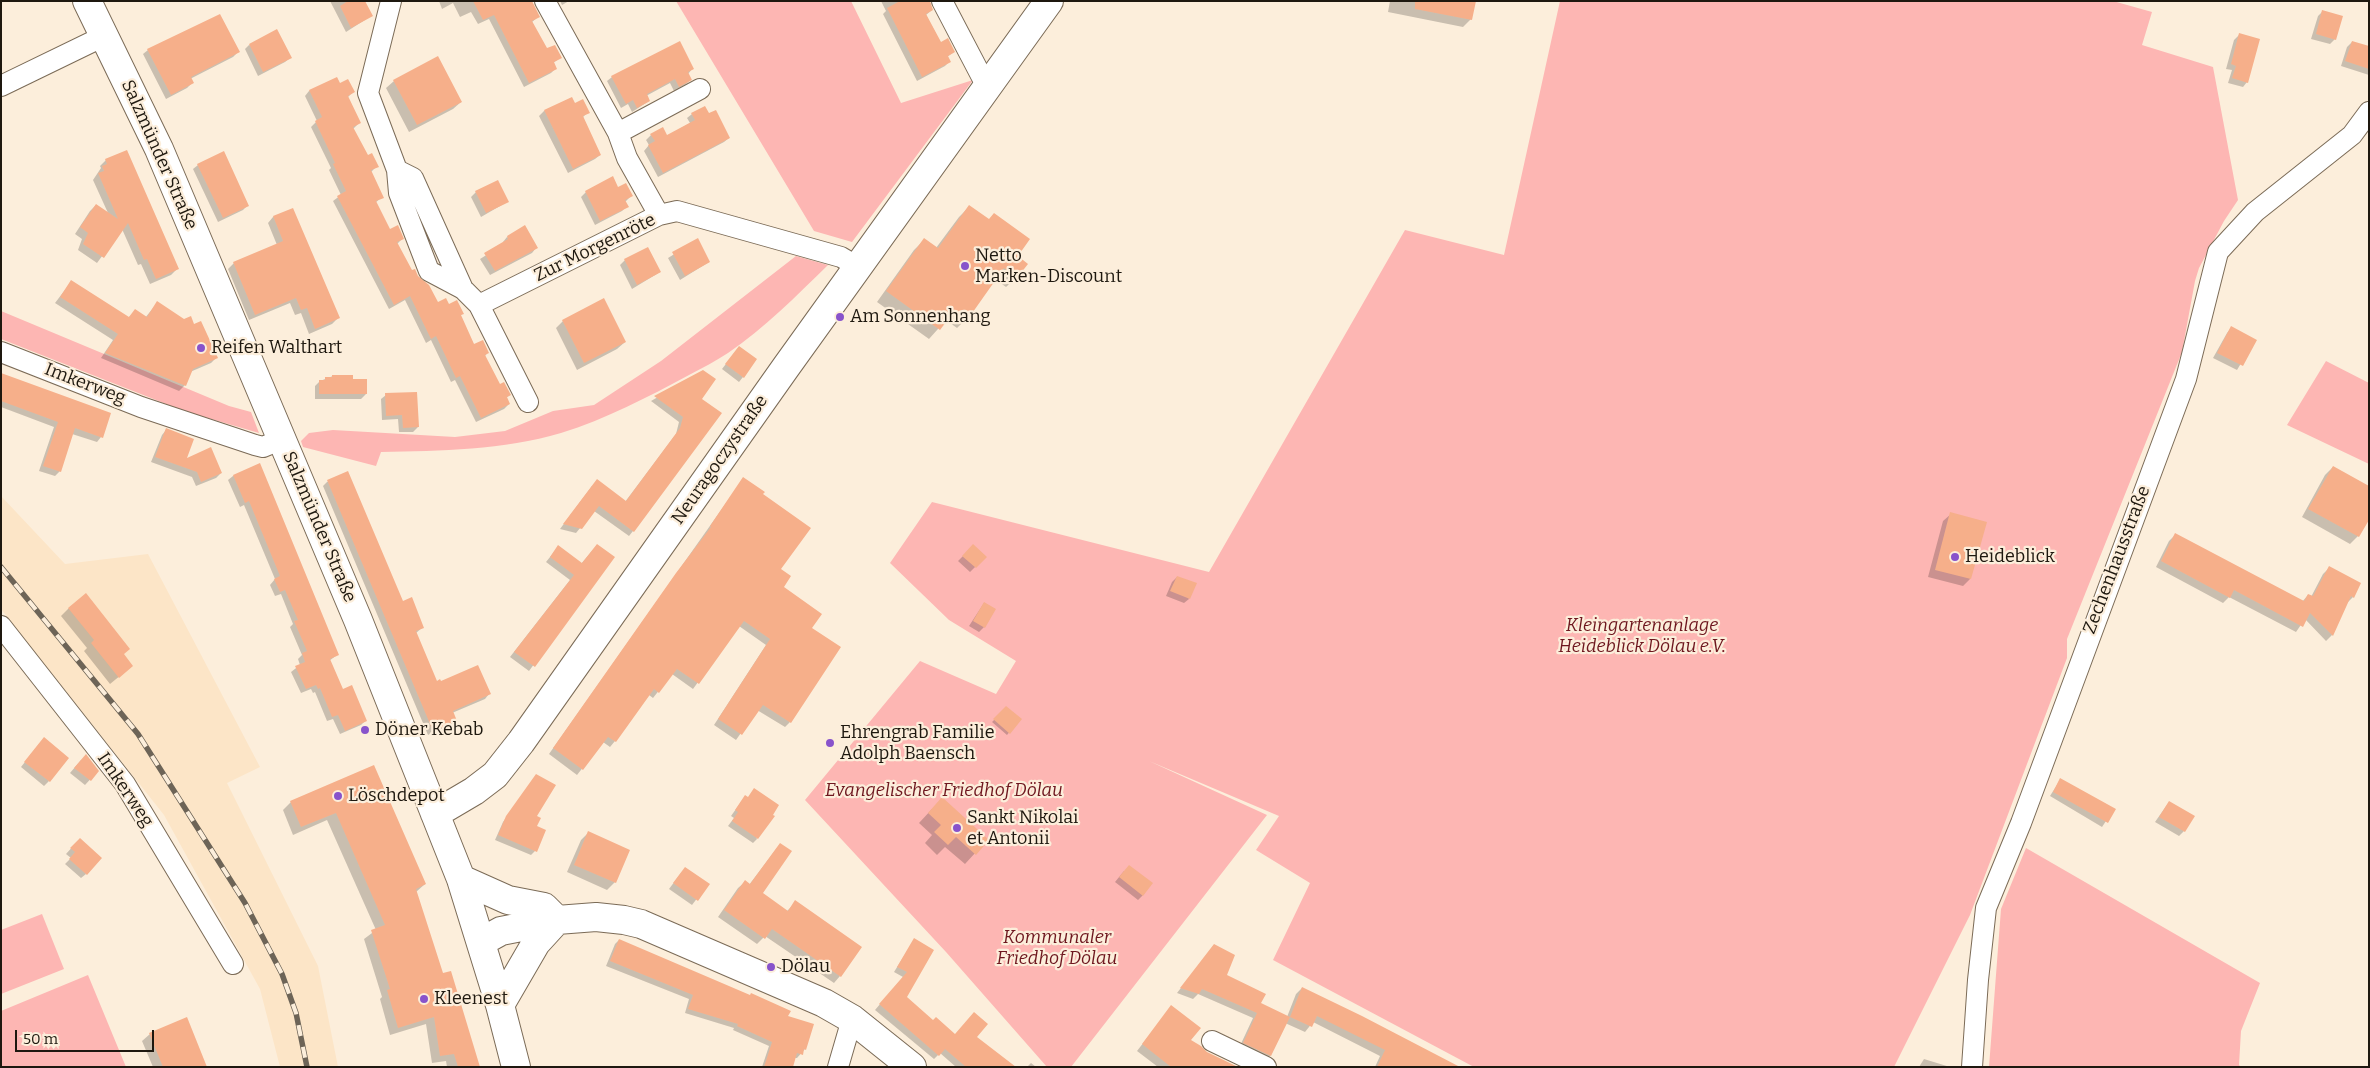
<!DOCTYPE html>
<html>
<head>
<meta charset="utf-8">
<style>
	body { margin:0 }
	#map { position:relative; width:2370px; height:1068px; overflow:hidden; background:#fceedb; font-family:Bitter,serif }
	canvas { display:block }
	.frame { position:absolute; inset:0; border:2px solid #1e180f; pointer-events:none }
	.scale { position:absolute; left:15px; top:1030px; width:139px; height:22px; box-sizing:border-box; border:2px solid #1e180f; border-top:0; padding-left:6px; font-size:15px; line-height:18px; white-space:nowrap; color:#1e180f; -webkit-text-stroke:4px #fceedb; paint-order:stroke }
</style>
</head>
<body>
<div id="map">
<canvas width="2370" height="1068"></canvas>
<div class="frame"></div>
<div class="scale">50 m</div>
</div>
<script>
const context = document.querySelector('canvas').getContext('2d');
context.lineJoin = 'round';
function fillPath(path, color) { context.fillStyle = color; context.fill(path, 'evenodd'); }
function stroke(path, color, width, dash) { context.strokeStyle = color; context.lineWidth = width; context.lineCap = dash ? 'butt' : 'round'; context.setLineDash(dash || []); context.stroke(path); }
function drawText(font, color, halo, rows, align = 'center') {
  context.font = font + ' Bitter,serif'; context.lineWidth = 4.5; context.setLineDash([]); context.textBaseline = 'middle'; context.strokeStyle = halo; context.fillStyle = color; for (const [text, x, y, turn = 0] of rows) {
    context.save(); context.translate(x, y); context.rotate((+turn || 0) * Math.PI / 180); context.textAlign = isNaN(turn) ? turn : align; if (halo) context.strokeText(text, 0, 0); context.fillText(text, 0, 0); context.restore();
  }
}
fillPath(new Path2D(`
	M1,496L65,564L148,554L260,767L227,783L318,966L338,1067H280L260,989L164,815L1,609Z`), '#fce5c7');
fillPath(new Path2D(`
	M676,1H851L901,103L973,80L852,242L814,231Z
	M1560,1H2113L2152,12L2142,45L2213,67L2238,200L2224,221L2199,268L2195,281L2182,352L2067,639V658L1970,915L1894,1067H1474L1273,960L1310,883L1256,850L1279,816L1149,761L1267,815L1071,1067H1047L946,952L805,800L920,661L996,694L1016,661L949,620L890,563L932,502L1209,572L1405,230L1504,255Z
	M796,256L828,265C796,296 765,328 728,353C716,361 702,368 689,375C648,397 606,419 561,433C503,450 441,451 381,452L376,466L303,447L301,441L309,433L333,430L455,437L505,431L553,411L594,405L661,361Z
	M1,311L229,406L251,412L259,433L184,411L1,339Z
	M2326,361L2369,383V464L2287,425Z
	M2026,848L2260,983L2241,1031L2239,1065L2241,1067H1989L2001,909Z
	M42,914L64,969L1,994V930Z
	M88,975L126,1067H1V1011Z`), '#fdb6b3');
fillPath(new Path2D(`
	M330,1H363L371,16L346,32Z
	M439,1H507L538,17L532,22L546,50L560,58L553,63L556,68L551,73L524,87L489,19L478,24L471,12L460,17L453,3L442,9Z
	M560,1H569L562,5Z
	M881,1H928L932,10L926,15L941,43L954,52L947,57L949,62L945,66L917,81L883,14L886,11Z
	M1390,1H1474L1471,19L1463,27L1388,12Z
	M2323,11L2335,39L2330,44L2311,39L2318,16Z
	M2239,35L2247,82L2243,87L2228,83L2232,70L2226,69L2234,40Z
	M2352,42L2369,48V75L2341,66L2347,47Z
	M249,45L290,58L285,62L258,76L245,49Z
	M148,50L238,52L233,57L190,79L192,83L187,88L166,99L143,54Z
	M693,68L688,74L691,79L686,84L674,91L670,83L646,96L649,101L632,112L628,104L621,108L607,81L612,77Z
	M337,78L340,85L353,92L347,98L359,123L353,129L367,157L377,166L371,172L382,197L375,203L389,231L402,239L397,244L412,272L438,303L449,306L462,314L460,316L474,345L488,352L485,356L499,386L510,395L506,398L509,404L504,409L476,422L455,380L451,382L431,340L426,343L405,300L389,309L333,201L341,195L329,170L331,168L311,127L317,121L305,96L309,91Z
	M394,81L461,102L453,109L409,132L386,88Z
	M571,98L574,105L588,112L583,117L600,155L595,159L568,173L539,116L544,111Z
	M692,114L729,138L724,142L658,177L644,151L649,145L646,140L651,135L667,136L690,123L687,118Z
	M106,160L177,269L171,275L150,284L141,264L138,265L122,229L97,263L78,250L82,239L75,234L90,211L96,205L108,213L93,180L101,168L100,166Z
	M198,165L247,206L243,210L218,222L193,169Z
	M618,188L631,196L625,202L627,206L622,211L595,225L581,197L586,192Z
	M476,192L507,202L481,217L471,197Z
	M969,207L1016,256L1017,277L1006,287L995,279L967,318L957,328L946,320L929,339L877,302L914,250L924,240L936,248L959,217Z
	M292,209L338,318L332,324L309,334L301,313L295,315L290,303L249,320L228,269L234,263L277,245L268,223L273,217Z
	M507,237L536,248L532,253L490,275L480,259L504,244L503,242Z
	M697,240L709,262L680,280L668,258Z
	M625,260L660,272L632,289L620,265Z
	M71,282L128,318L135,311L145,318L157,303L194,326L216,358L211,363L190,372L185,385L179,391L101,358L113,340L55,303Z
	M563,321L625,342L617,349L577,370L556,328Z
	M2231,328L2255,340L2237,370L2213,358L2227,333Z
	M739,347L743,377L739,382L722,369Z
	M703,371L700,399L633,531L629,536L594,511L576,533L560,529L592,486L625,502L676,434L679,422L651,401Z
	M1,374L110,414L101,437L97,442L72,434L60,471L55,476L39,471L54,427L1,407Z
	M333,376L352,380L366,394L361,399H315V386L320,381Z
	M386,395L418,427L413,432H399L398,419L382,420L381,399Z
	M166,430L184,460L221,473L216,478L196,486L192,477L151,462L162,435Z
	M259,464L337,655L329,661L342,690L366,720L361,725L340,734L333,719L327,721L315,692L313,693L311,689L301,693L291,672L300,665L298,659L302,655L290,627L293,624L281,594L275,596L270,585L275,579L244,505L240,507L228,480L233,476Z
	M2333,467L2369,517L2358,536L2350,544L2302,517L2325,475Z
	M347,473L402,602L423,627L416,633L436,682L489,694L485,699L452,713L455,721L451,725L428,735L323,486L327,482Z
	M743,479L761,495L782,587L810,629L790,722L785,727L757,710L736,740L714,725L766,645L739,626L693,689L672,674L653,698L649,695L615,741L610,747L603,742L577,775L549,754Z
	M1951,514L1970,579L1963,586L1928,577L1943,521Z
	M2175,535L2302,602L2308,595L2311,597L2323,574L2329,568L2353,597L2347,603L2332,635L2326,641L2305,619L2296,632L2229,597L2223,603L2156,567L2169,541Z
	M597,545L613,557L529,671L510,657L570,580L546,562L558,547L581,564Z
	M973,546L985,557L970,572L958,561Z
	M1177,577L1189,599L1184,603L1166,596L1172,582Z
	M984,603V627L979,632L969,626Z
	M69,608L123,655L132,666L110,684L84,651L87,648L61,616Z
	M1006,708L1020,719L1007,735L992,722Z
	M39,744L49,781L44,786L21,767Z
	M81,760L98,771L85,785L70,773Z
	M373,767L425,884L416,892L442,975L479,1067H447L446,1061L432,1063L426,1024L390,1035L380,999L382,997L364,939L376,930L327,820L293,835L283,810L291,802Z
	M536,775L535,851L531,855L495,840L503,822Z
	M2060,780L2114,809L2102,827L2050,796Z
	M741,802L757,839L753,843L728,826L734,818L731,816Z
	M2169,802L2184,831L2179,836L2155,822Z
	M932,809L987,840L965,864L945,847L937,855L925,843L932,835L919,823Z
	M588,833L615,882L607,890L567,872L581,840Z
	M75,844L86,874L81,878L65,864L71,858L66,854Z
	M780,844L761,893L787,911L796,902L840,976L834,983L765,936L757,944L718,917L738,888L745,882L749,885Z
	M1124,871L1143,895L1138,900L1115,882Z
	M681,873L708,884L692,905L669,889Z
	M619,940L786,1017L805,1049L797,1058H795L792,1067H762L769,1046L733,1030L734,1028L685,1013L689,999L606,966L615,944Z
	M914,940L905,997L933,1021L955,1035L975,1037L1014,1067H956L940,1053L934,1059L875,1010L903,977L894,972Z
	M1214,945L1225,976L1260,1004L1287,1017L1296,994L1302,988L1439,1067H1375L1380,1056L1313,1022L1305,1032L1285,1023L1270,1056L1265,1060L1239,1048L1253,1018L1198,994L1193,999L1177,993Z
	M1171,1007L1189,1041L1206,1053L1237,1067H1158L1137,1051Z
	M150,1034L206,1067H153L142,1041Z
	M1924,1059L1950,1067H1919Z
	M1031,1063L1036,1067H1027Z`), '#0003');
fillPath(new Path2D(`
	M348,1H365L373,16L351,28L340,6Z
	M473,1H532L540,17L532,21L547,48L555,45L562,58L554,62L557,69L529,83L494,15L483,20Z
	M900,1H930L933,10L926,14L941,42L948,38L955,52L948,56L951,62L922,77L887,8Z
	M1415,1H1476L1472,20L1415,9Z
	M2322,10L2343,16L2336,40L2316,34Z
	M220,14L240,52L191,77L194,83L171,95L147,49Z
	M277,29L292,58L263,72L249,44Z
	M2239,33L2260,39L2248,83L2232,78L2236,66L2231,64Z
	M680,41L694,69L688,72L692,80L679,87L675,79L647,94L650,101L637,108L633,100L626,104L611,76Z
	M2352,41L2369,46V69L2345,61Z
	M438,56L462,102L417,125L393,80Z
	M337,77L340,83L348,79L355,92L348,96L361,123L353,127L368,155L372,153L379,167L371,170L384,198L376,201L390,229L398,225L404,239L397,242L412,270L415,269L418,276L429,285L438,302L446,298L449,304L457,300L464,314L461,315L474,344L483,340L489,353L485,355L500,384L504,382L511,395L507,397L510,404L481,418L460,376L456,378L436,336L431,339L410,296L394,305L337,196L346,191L333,164L335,163L315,121L322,117L309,90Z
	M572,97L575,103L583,99L590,113L583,116L601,155L573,169L544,110Z
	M705,106L709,113L716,110L730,138L663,173L648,145L655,141L650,134L663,127L667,135L695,120L691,113Z
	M127,150L179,269L156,279L147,259L144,260L128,223L104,258L83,244L88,233L80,227L96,204L118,219L98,173L104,171L102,166L107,164L105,159Z
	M224,151L249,206L223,218L197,164Z
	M613,176L618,187L626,183L633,196L625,200L629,207L600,221L585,191Z
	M498,180L509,202L486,213L475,191Z
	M969,205L989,219L994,213L1030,239L1018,256L1028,264L1017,278L1004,268L968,319L955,310L940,330L886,291L924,238L938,248Z
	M293,208L340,318L315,329L307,308L301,310L296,298L255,315L233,262L283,241L273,216Z
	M525,225L538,248L495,271L484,253L508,239L507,236Z
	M698,238L710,262L685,276L672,252Z
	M648,247L661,272L637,285L624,259Z
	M71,280L129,317L135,309L147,317L157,301L184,319L191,316L194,324L201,321L218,358L193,369L186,386L105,353L118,334L60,297Z
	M604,298L626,342L584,363L562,320Z
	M2231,326L2257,340L2243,366L2217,353Z
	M739,346L757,359L744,378L725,364Z
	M703,370L716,379L702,399L722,413L634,532L599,506L582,529L563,524L597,479L626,501L680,428L683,417L654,396Z
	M1,373L111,413L103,438L75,428L61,472L43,466L58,422L1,401Z
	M332,375H353V379H367V394H319V380H325V377H332Z
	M417,392L419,427L403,428L402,415L386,416L385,393Z
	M166,428L194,439L187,458L211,447L222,473L201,482L197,472L155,457Z
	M260,463L339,655L330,659L343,689L352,685L367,721L345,731L338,715L332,717L320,688L318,689L316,685L306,689L295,666L305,662L302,653L307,651L294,621L298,620L285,590L280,592L274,579L280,576L249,501L245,503L233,475Z
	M2333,466L2369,486V520L2359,537L2308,509Z
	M348,471L403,601L412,597L424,628L416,631L437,681L440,679L441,681L478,665L491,694L453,711L457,721L433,731L327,480Z
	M743,477L765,492L763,494L811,528L781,569L791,576L784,587L822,614L812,628L841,647L791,723L763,705L742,735L718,719L770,639L744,621L699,684L677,669L659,693L654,689L616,742L608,737L583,770L553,748L676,573L711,527L710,526Z
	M1950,512L1987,522L1971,579L1935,570Z
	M2175,533L2304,601L2308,594L2313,596L2329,566L2361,583L2354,598L2351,596L2333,636L2310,613L2303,627L2234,590L2230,598L2161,561Z
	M597,544L615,557L535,667L514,652L574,575L550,557L558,545L582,563Z
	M973,544L987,557L976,568L962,556Z
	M1177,576L1197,583L1190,599L1170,591Z
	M86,593L130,649L124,654L133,666L119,678L91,643L94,640L68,608Z
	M984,602L996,609L985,628L973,621Z
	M1006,706L1022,719L1010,734L993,719Z
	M44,737L69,758L50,782L24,762Z
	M86,754L99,771L91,781L74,768Z
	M374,765L426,884L416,889L443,973L451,971L480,1067H458L454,1054L440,1056L434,1017L398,1028L387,990L390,989L371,930L385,925L336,813L301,827L290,801Z
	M536,774L556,785L537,816L541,818L537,826L546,830L537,852L498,835L506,816Z
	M2060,778L2116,809L2108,823L2053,792Z
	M754,788L779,805L773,815L775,816L758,839L732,821L738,812L735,810L745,795L748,797Z
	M942,797L989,840L976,855L956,837L948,845L934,832L941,825L928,813Z
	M2169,801L2195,816L2185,832L2159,817Z
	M588,831L630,850L616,883L574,865Z
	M80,838L102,858L87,875L69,859L75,852L70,848Z
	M780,843L792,851L763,893L788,911L795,900L862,947L841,977L772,929L765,939L724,910L745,880L750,884Z
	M1129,865L1153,883L1143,896L1119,877Z
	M685,867L710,884L698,901L673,883Z
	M914,938L934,950L907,997L933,1020L936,1017L955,1034L974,1012L988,1024L977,1037L1016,1067H966L945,1049L939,1056L879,1004L907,972L897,967Z
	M619,939L750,995L751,993L791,1011L788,1016L814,1024L806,1050L804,1049L803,1055L797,1053L793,1067H764L772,1042L737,1026L738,1024L688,1009L693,995L610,961Z
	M1214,944L1235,955L1227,975L1266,994L1261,1003L1290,1017L1271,1056L1243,1043L1257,1013L1202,989L1199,994L1180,988Z
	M1302,987L1362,1016L1460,1067H1377L1385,1050L1317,1016L1312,1027L1290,1017Z
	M1171,1005L1201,1028L1191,1040L1201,1046L1207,1052L1238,1067H1171L1142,1044Z
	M187,1017L207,1067H163L149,1033Z`), '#f6af8a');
const minor = new Path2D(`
	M391,1L368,93L397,170L413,178L463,289L479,305L659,215L677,211L841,257L858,267
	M545,1L618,133L627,158L659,215
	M942,1L987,87
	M1,86L104,36
	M618,133L700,89
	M397,170L399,193L429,271L463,289
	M479,305L528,402
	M1,352L141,407L255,445L263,447L282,439
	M1,626L125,784L233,964
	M1212,1041L1266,1067
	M838,1067L852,1019
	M1972,1067L1978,980L1986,908L2021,823L2186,379L2218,252L2255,212L2352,135L2369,112`);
const secondary = new Path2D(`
	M87,1L159,149L358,620L461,879L500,1005L516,1067
	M435,814L474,791L495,775L521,742L786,367L1049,1
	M461,879L508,900L544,907L557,920
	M481,942L501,931L557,920L596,917L624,920L641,924L824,1003L852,1019L912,1067
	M500,1005L536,943L557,920`);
stroke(minor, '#7b6b57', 22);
stroke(secondary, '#7b6b57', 30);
stroke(minor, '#fff', 20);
stroke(secondary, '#fff', 28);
const rail = new Path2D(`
	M1,567L138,734L245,903L282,974L296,1013L307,1067`);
stroke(rail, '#6d6457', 5.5);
stroke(rail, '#fceedb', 4, [11]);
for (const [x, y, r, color] of [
	[965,266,5,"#8853cb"],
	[840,317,5,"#8853cb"],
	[201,348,5,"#8853cb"],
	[1955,557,5,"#8853cb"],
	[365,730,5,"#8853cb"],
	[830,743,5,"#8853cb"],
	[338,796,5,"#8853cb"],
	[957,828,5,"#8853cb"],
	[771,967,5,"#8853cb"],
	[424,999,5,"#8853cb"]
]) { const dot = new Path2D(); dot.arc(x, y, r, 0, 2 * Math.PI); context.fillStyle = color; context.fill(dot); stroke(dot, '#fceedb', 2); }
drawText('18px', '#1e180f', '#fceedb', [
	["Salzmünder Straße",159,155,66],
	["Zur Morgenröte",595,248,-26],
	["Imkerweg",85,384,21],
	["Neuragoczystraße",720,460,-55],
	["Salzmünder Straße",319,527,67],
	["Zechenhausstraße",2117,560,-69],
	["Imkerweg",125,790,56]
]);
drawText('18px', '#1e180f', '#fceedb', [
	["Netto",975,256],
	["Marken-Discount",975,277],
	["Am Sonnenhang",850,317],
	["Reifen Walthart",211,348],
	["Heideblick",1965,557],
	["Döner Kebab",375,730],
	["Ehrengrab Familie",840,733],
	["Adolph Baensch",840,754],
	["Löschdepot",348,796],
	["Sankt Nikolai",967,818],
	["et Antonii",967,839],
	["Dölau",781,967],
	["Kleenest",434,999]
], 'left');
drawText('italic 18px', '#6e161e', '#fceedb', [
	["Kleingartenanlage",1642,626],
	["Heideblick Dölau e.V.",1642,647],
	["Evangelischer Friedhof Dölau",944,791],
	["Kommunaler",1057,938],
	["Friedhof Dölau",1057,959]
]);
</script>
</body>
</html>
